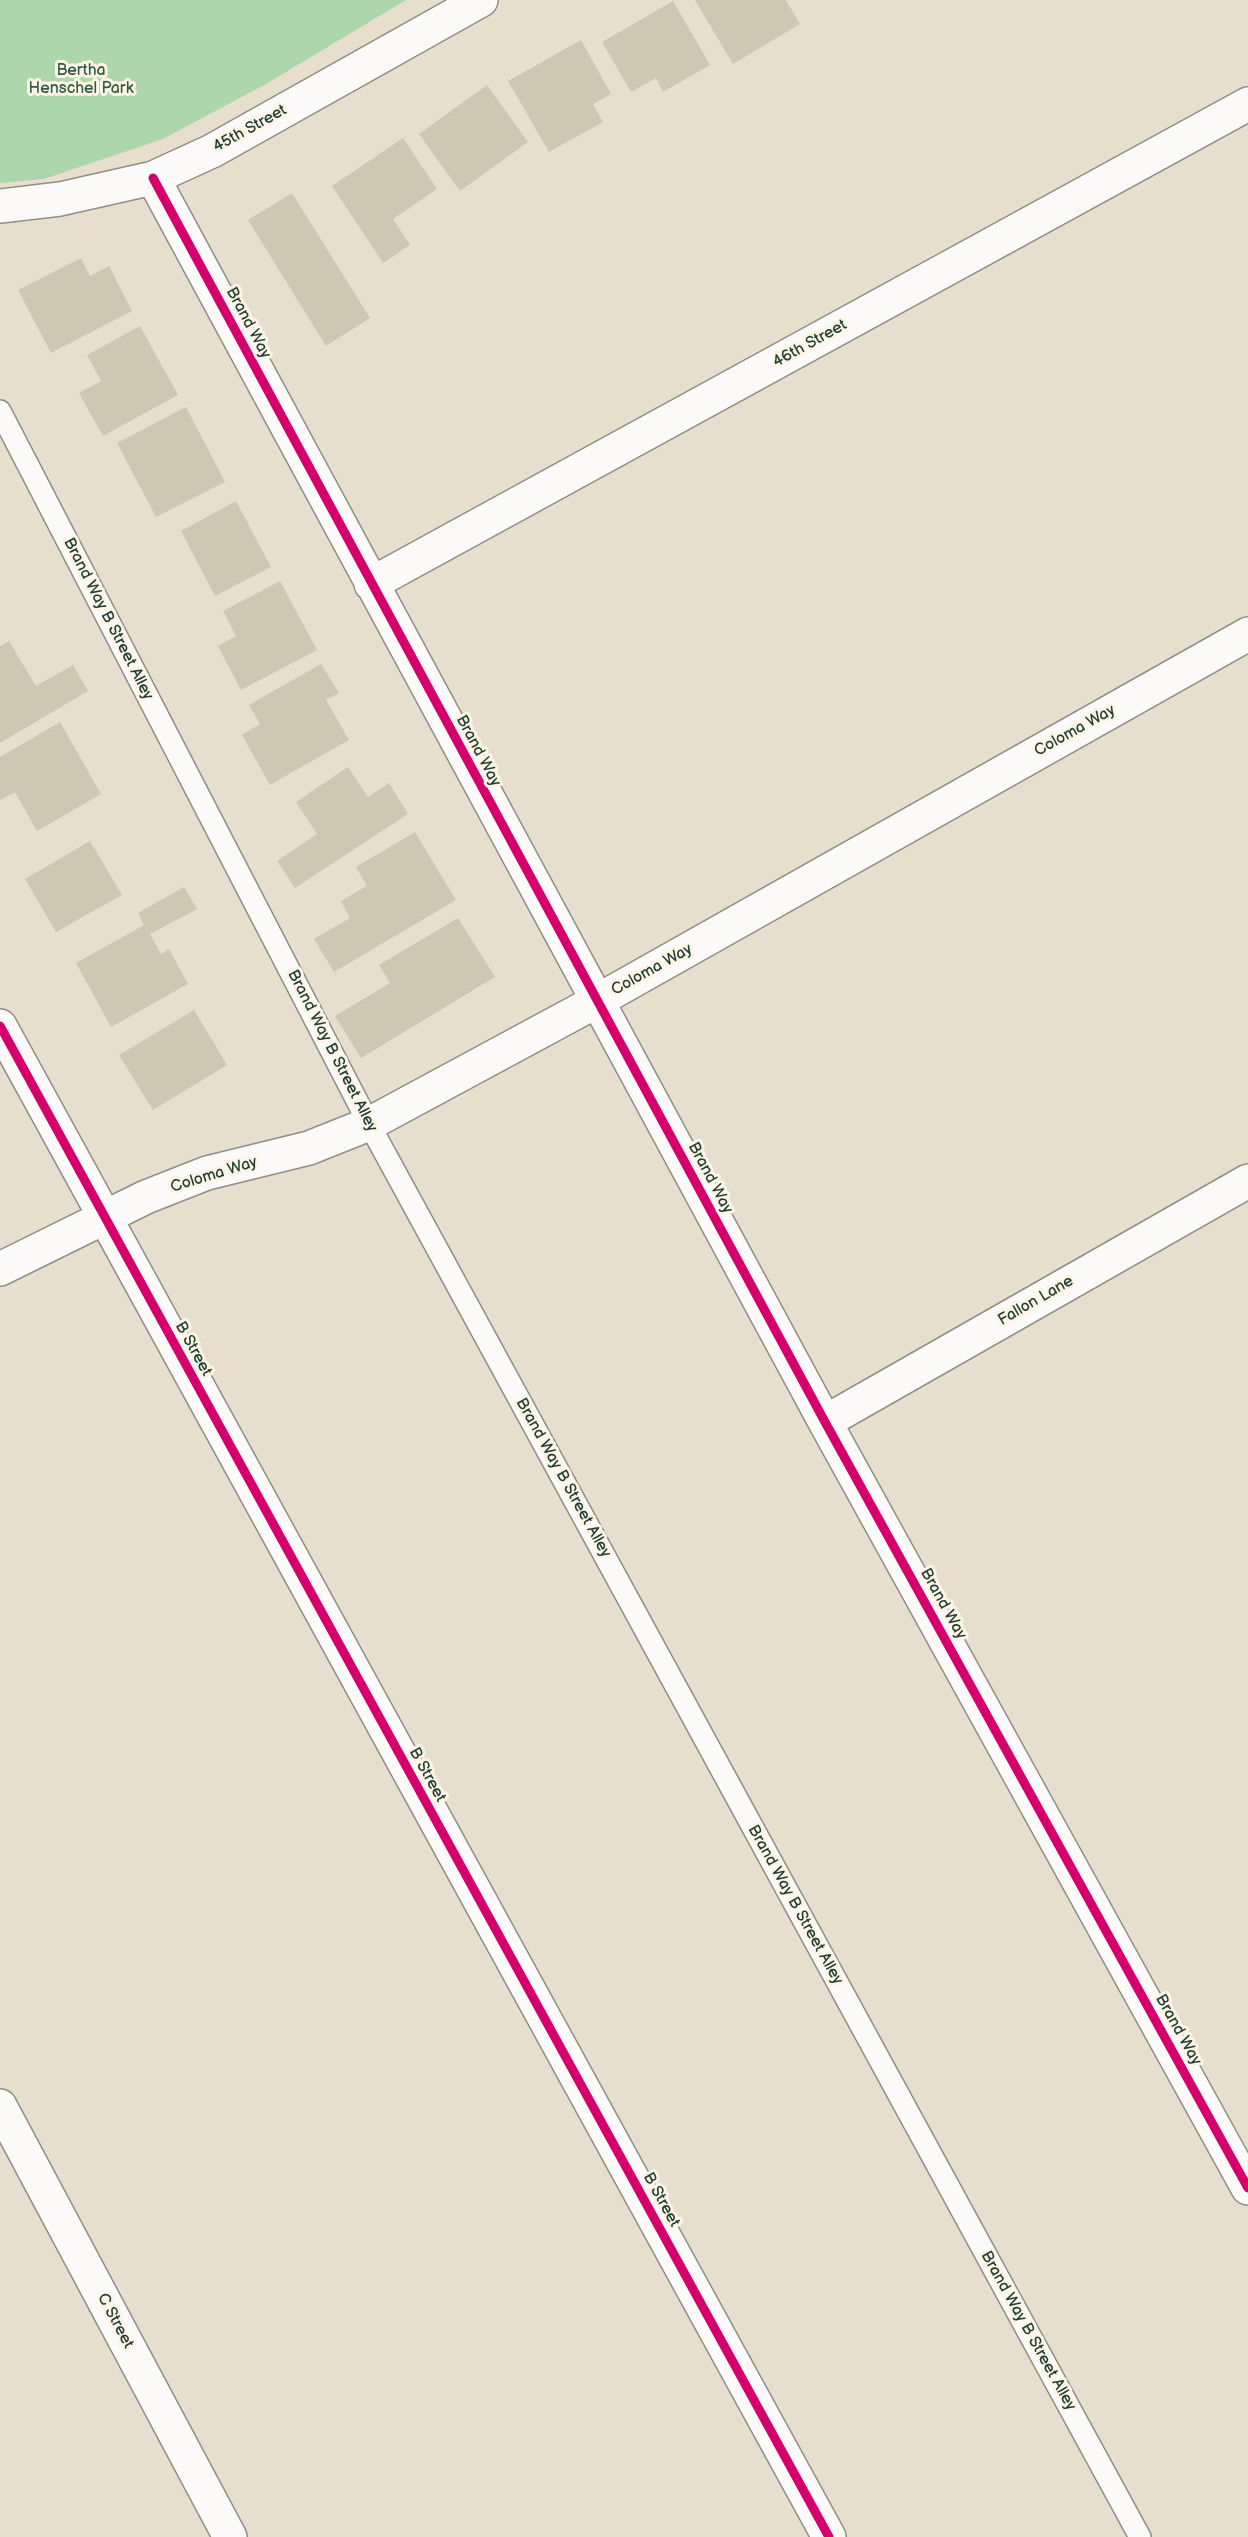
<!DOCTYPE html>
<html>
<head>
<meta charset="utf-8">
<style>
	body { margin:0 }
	canvas { display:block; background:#e8dece }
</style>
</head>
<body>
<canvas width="1248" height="2537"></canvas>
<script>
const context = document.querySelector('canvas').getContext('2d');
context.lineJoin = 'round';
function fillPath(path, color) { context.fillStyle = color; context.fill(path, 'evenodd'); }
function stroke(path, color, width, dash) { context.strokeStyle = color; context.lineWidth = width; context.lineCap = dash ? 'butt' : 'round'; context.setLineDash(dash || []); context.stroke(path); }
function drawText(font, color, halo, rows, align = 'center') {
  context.font = font + ' "Balsamiq Sans",sans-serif'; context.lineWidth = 6; context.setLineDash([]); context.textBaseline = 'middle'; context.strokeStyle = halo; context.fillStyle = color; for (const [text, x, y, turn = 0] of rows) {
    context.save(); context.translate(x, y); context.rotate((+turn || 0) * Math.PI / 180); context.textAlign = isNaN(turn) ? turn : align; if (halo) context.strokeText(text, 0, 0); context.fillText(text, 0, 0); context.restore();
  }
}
fillPath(new Path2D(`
	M0,0H406L266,84L163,139L44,179L0,183Z`), '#add6ad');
fillPath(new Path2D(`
	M695,0H786L800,24L733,64Z
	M673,1L710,65L663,92L656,78L631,92L602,42Z
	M581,40L611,94L593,104L603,122L549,152L508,81Z
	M487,85L528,142L460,191L419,134Z
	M403,138L437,189L393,219L410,245L383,263L332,186Z
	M292,193L370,318L326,346L248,220Z
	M81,258L90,276L109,266L132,311L51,353L18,290Z
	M140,326L178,395L103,436L79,393L101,381L87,355Z
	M186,407L225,482L156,517L117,443Z
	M236,501L271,567L215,596L181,531Z
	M280,581L317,650L241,690L218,646L236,636L223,611Z
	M9,641L36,686L73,665L88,691L0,743V646Z
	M321,664L339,693L326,700L349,740L270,785L242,735L260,724L249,705Z
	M60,722L101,794L37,831L15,792L0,800V757Z
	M348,767L368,797L389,783L408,814L295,888L277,861L317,834L296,802Z
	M415,832L456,900L334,972L314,939L350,918L341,901L367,886L356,867Z
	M90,841L122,895L56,932L25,879Z
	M184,887L197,909L150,934L161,954L169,949L188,984L111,1027L76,963L144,925L138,913Z
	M458,918L495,977L361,1058L335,1016L390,983L379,965Z
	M194,1010L227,1065L153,1110L119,1055Z`), '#d0c6b4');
const lane = new Path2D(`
	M0,411L369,1124L1140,2537`);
const street = new Path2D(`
	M153,178L825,1422L1248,2188
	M0,206L60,199L153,178L212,151L481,0
	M371,584L1248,104
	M0,1026L829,2537
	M0,1269L146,1197L207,1173L309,1148L369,1124L597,1001L1248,634
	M825,1422L1248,1181
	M0,2106L230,2537`);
stroke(lane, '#8f8f85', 24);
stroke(street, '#8f8f85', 36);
stroke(lane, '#fcfaf8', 21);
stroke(street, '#fcfaf8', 33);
stroke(new Path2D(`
	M153,178L825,1422L1248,2188
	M0,1026L829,2537`), '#d6006c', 9);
drawText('16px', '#325a47', '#fcf5e5', [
	["Bertha",81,71],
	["Henschel Park",81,89]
]);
drawText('16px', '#1f3d34', '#fcf5e5', [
	["45th Street",250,129,-29],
	["Brand Way",248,323,62],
	["46th Street",810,344,-29],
	["Brand Way B Street Alley",108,619,63],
	["Coloma Way",1075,731,-29],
	["Brand Way",478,751,62],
	["Coloma Way",652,970,-29],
	["Brand Way B Street Alley",332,1051,63],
	["Coloma Way",214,1175,-17],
	["Brand Way",710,1178,62],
	["Fallon Lane",1036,1301,-30],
	["B Street",193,1349,61],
	["Brand Way B Street Alley",563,1478,61],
	["Brand Way",943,1604,61],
	["B Street",427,1775,61],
	["Brand Way B Street Alley",795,1905,61],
	["Brand Way",1178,2030,61],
	["B Street",661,2200,61],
	["C Street",115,2321,62],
	["Brand Way B Street Alley",1028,2331,61]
]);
</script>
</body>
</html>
